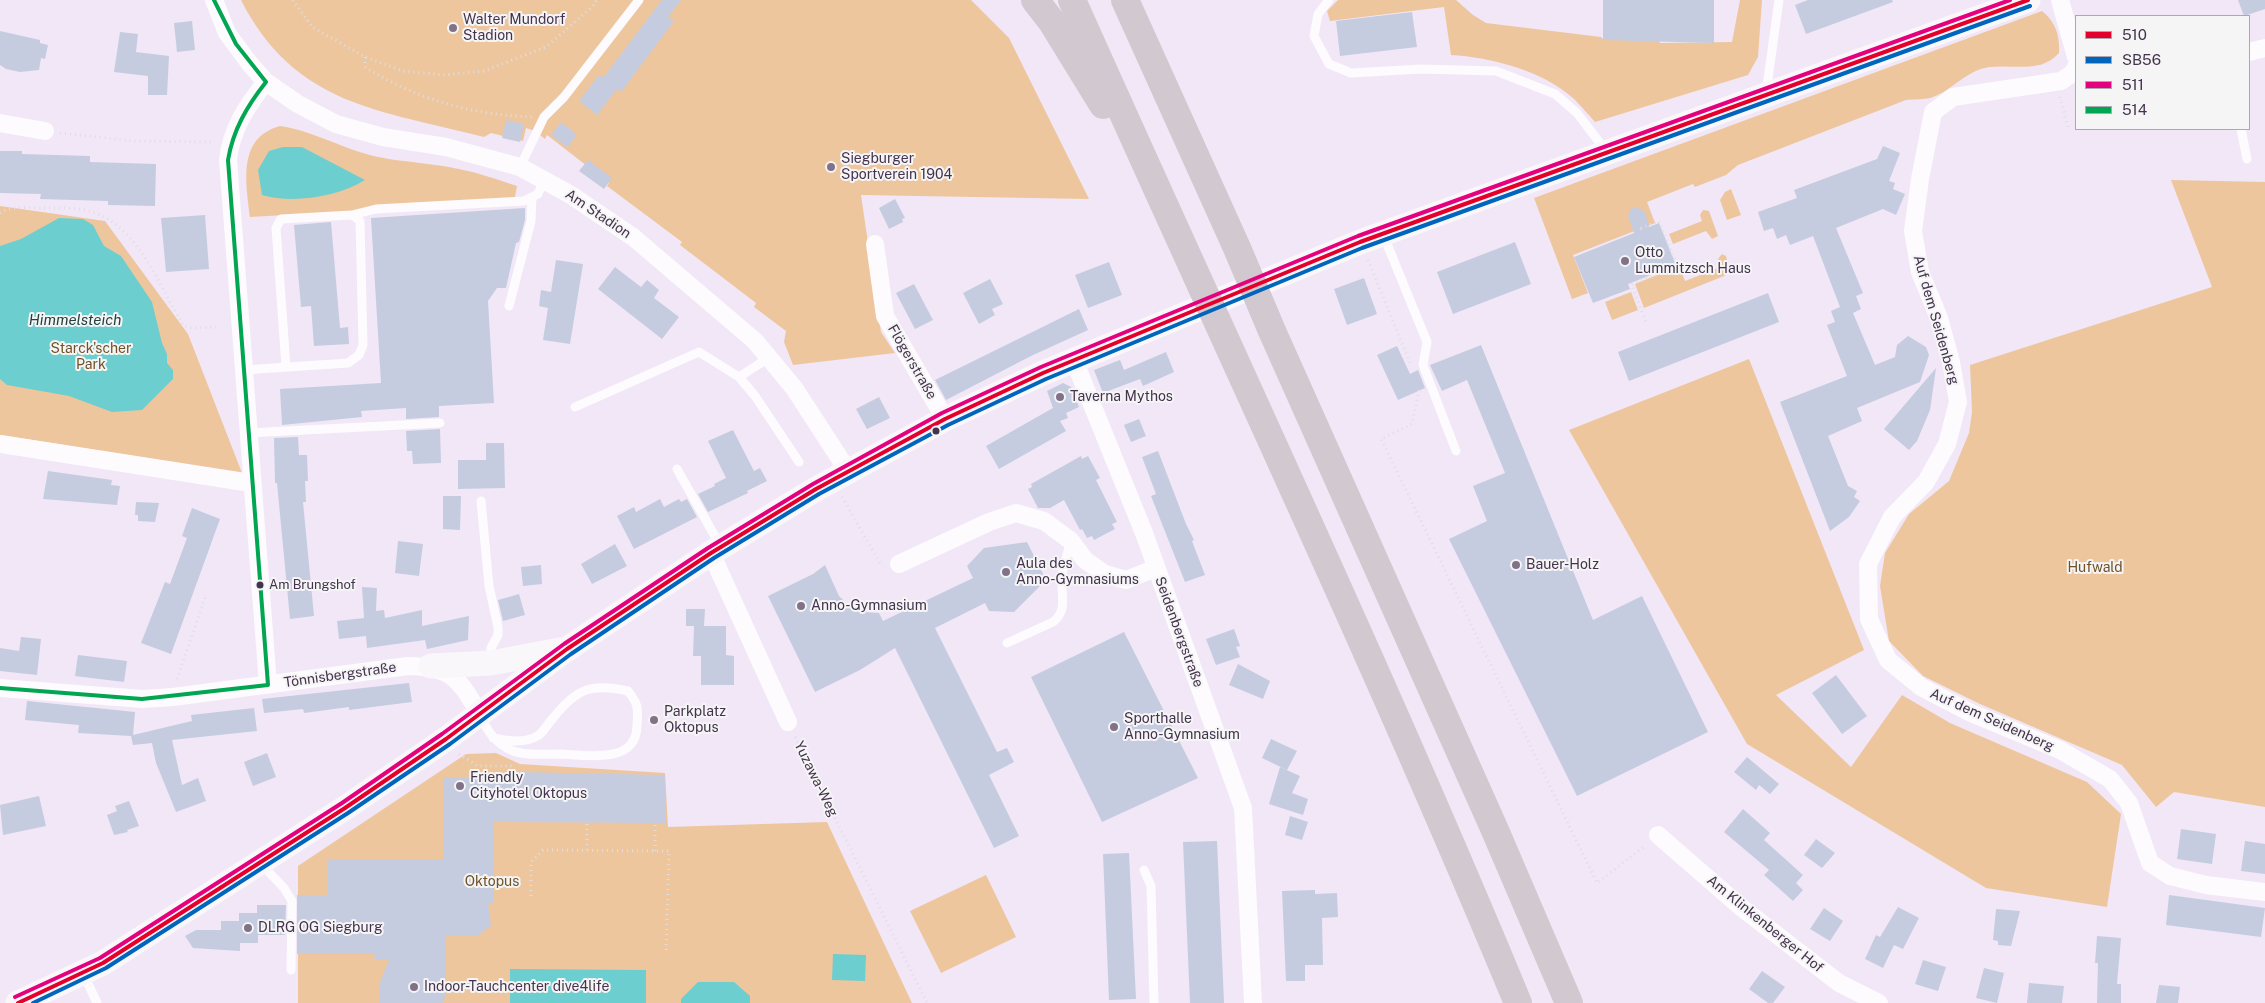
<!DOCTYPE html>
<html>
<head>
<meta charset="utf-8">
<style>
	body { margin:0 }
	#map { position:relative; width:2265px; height:1003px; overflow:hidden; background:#f1e7f7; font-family:"Public Sans",sans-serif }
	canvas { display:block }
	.legend { position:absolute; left:2075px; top:15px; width:175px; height:115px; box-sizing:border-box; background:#f5f5f5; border:1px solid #aea7b2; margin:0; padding:6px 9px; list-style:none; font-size:15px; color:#44324e }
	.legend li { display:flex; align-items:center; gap:10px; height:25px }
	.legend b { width:25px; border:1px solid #aea7b2 }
</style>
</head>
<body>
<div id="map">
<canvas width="2265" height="1003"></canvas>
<ul class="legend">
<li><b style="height:6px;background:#e4002b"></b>510</li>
<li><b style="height:6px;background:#0065bd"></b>SB56</li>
<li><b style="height:6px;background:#e5007d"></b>511</li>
<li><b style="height:6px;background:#00a651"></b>514</li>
</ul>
</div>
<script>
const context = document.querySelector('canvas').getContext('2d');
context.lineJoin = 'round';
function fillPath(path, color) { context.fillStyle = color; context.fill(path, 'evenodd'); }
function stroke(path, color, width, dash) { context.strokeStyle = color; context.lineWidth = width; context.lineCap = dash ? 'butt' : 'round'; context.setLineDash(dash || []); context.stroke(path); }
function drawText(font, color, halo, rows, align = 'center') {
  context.font = font + ' "Public Sans",sans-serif'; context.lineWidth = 4; context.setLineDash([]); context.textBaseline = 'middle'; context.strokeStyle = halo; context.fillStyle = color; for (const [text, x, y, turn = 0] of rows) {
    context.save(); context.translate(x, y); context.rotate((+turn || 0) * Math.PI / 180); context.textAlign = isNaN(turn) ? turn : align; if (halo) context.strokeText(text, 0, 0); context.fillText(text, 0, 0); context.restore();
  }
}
fillPath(new Path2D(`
	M241,0H971L1009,38L1089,199L861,195L881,332L895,353L793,365L784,342L786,331L754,307L756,303L680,245L682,242L607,186L609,183L547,135L545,139L535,131L526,128L523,141L491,133L484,137C380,110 295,106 241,0Z
	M1338,0H1456L1473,15L1486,23L1601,37L1604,40H1659L1660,43L1732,42L1740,0H1762L1758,57L1748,75L1595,122C1588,114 1581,106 1574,99C1544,71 1490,57 1451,55L1444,7L1330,21L1327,11Z
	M2042,11C2056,22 2060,36 2059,53C2040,74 2015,64 1990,67C1966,70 1953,90 1933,97C1925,100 1914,99 1906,100L1738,165L1726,175L1695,187L1693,184L1647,202L1655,223L1573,255L1588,293L1572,299L1534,198Z
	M280,126C314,131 345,150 378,157C403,162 429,163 454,168C476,172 496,179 517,186L514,202L250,217C246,182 237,138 280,126Z
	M2171,180L2265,182V807L2174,792L2156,807L2122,765L1980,704L1923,676L1889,641L1880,586L1885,553L1909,514L1949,481L1969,433L1972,412L1970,365L2212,287Z
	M1731,189L1741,215L1727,220L1720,200L1725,192Z
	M0,206L105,221L188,334L242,473L0,435Z
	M1703,210L1709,211L1718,236L1712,239L1706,231L1673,244L1669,234L1702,221L1700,215Z
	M1722,254L1726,256L1730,271L1724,276L1644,308L1635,284L1679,266L1685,281L1721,267L1718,259Z
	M1631,292L1638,310L1612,320L1605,302Z
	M1749,359L1864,650L1776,695L1851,767L1902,695L1950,723L2087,782L2121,814L2107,907L1986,888L1747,744L1569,430Z
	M496,753L520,764L665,773L668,827L827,822L912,1003H298V866L466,754Z
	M986,875L1016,937L941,973L910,911Z`), '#eec69e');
fillPath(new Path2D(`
	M283,147H302L365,180C338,197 292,204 262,195L258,170L269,151Z
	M59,218L83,219L93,225L104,246L121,256L152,302L162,343L167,354V363L173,370V379L142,410L112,412L69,396L7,385L0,379V246L21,239Z
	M833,954L866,955L865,981L832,980Z
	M510,969L646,970V1003H510Z
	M698,982H734L750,996V1003H681V999Z`), '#6dced0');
fillPath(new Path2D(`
	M662,0H681L668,17L674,21L621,92L617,89L597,115L579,101L599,75L603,78Z
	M1603,0H1714V43L1603,40Z
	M1808,0H1892L1893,2L1806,34L1795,5Z
	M2238,0H2265V9L2244,16Z
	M1412,12L1417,47L1340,56L1336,21Z
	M192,21L195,50L177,52L174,23Z
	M0,31L40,40V43L48,45L45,59L41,58L39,70L20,72L6,69L0,65Z
	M120,32L138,34L136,52L169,56L167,95H148V76L114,72Z
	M506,120L524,124L520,142L502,138Z
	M561,122L577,135L567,147L551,135Z
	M1883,146L1900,153L1889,181L1895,183L1893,189L1905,194L1896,215L1883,209L1836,228L1863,293L1856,296L1861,309L1853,313L1875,365L1895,357L1897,345L1908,336L1926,347L1929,355L1920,382L1857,408L1862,421L1828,436L1848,486L1857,491L1854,497L1860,501L1849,517L1830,531L1780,402L1847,376L1827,325L1835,322L1831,311L1840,307L1813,236L1790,245L1786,235L1777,239L1773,228L1764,231L1758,212L1797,198L1794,190L1877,159Z
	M0,151H22V154L90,156V162L156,164L155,206L108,205V201L40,199L41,194L0,193Z
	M588,160L612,178L604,189L579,171Z
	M895,199L905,218L902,219L903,222L889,229L879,208Z
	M1636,207L1645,212L1649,227L1659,223L1676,265L1628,284L1630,289L1593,303L1574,257L1634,233L1628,215L1631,209Z
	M525,208V220L519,242L516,243L506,288H497L488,301L494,403L439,406V417L406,419V408L361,411L362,417L282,425L280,389L381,383L371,218Z
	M205,215L209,269L166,272L161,218Z
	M331,222L340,328L348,327L349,344L314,346L311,306L301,307L294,225Z
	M1515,242L1531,284L1453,314L1437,272Z
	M556,260L583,264L570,344L543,340L548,308L539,306L541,290L551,292Z
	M1109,262L1122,295L1088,308L1075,275Z
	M615,267L641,287L647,280L659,290L654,298L679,317L662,339L598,289Z
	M1364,278L1377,314L1347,325L1334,289Z
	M990,279L1003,304L992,309L995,315L979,324L963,293Z
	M914,284L933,320L915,329L896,293Z
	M1768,293L1779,322L1629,381L1618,352Z
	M1079,309L1088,330L1031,356L946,400L935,380Z
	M1481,345L1593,620L1642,596L1708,732L1577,796L1449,539L1487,521L1473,486L1505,473L1467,380L1442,391L1430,365Z
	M1397,346L1410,374L1418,370L1425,388L1398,400L1377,355Z
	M1166,352L1174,372L1143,386L1140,379L1103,393L1094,370L1120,360L1124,370Z
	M1936,368L1930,410L1917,441L1909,450L1884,429Z
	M1063,383L1071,387L1079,407L1066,413L1068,418L1060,421L1066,431L999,469L986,446L1053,408L1047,391Z
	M879,397L890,418L867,429L856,409Z
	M1139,419L1146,436L1131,442L1124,425Z
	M440,429L441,463L413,464L412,451H407L406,431Z
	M733,430L754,471L760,468L767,481L747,491L748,493L708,512L698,494L715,486L714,484L726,478L708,441Z
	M298,437L299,455H307L308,481H305L306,502H303L314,616L290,619L277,483H275L274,438Z
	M486,443H504L505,488L458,489V460H486Z
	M1158,451L1186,524L1194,540L1192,541L1205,575L1185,582L1151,496L1156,494L1142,457Z
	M1081,456L1082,459L1088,456L1100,478L1096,480L1117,522L1112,524L1115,529L1094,540L1092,536L1087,538L1082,529L1080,530L1064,500L1050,508H1038L1028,489L1032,487L1031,484Z
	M48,471L112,480L111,485L120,486L117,505L43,499Z
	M443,496H461L460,530L443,529Z
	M660,499L664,507L679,499L681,502L687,499L697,517L634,549L617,516L634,507L636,512Z
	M136,502L159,503L155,522L138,521V515H135Z
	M192,508L220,519L171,654L141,643L165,582L170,584L187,538L182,536Z
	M398,541L423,544L419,576L395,573Z
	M1027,542L1046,580L1014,612L989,611L985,603L935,628L997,752L1007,748L1014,762L989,775L1019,836L994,848L895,648L860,670L815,692L768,596L813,574L825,565L839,596L847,604L864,612L879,613L883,621L973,578L967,566L984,548Z
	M615,544L627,566L592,584L581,564Z
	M541,565L542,584L523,586L521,567Z
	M362,587L377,588L376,611L384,610L385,618L422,610V626L469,616L468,640L427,649L425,640L367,648L366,636L339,639L337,621L364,618Z
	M519,594L525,615L503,621L498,600Z
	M686,609H705L704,626H726V655L734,656V685H701V656H693L694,626H686Z
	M1234,629L1240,646L1236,647L1240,657L1216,665L1206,639Z
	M1124,632L1198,778L1102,822L1031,677Z
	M21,637L41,639L37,675L0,671V648L19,651Z
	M78,655L127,661L124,682L75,676Z
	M1238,664L1270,681L1263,699L1229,685Z
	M1836,675L1867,716L1842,734L1812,693Z
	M409,683L412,702L349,710V707L304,713L303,709L264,713L262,699Z
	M27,701L135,712L133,735L192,721L191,715L254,708L257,731L172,740L182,785L198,778L206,801L176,812L156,763L152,743L133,745L131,736L78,733L79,725L25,720Z
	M1271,739L1297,751L1287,770L1262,758Z
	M267,753L276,777L253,786L244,762Z
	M1747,757L1779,784L1770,794L1759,785L1756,790L1734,772Z
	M1280,767L1300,776L1292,793L1308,799L1303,815L1269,804Z
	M516,772L665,775L666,823L494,822L493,903H488L491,925L479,935H446V993L443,1003H380L379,985L389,960L374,959L375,954H297V895H327V860H443L444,777L516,778Z
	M39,796L46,826L3,835L0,805Z
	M129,801L139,826L127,830L128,832L114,835L107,815L117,811L115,806Z
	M1743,809L1770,833L1764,840L1803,875L1796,883L1803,890L1793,901L1764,875L1769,870L1724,832Z
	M1290,816L1308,822L1302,840L1285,835Z
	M2181,829L2216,834L2212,864L2177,859Z
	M1816,839L1835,853L1822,868L1804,855Z
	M1217,841L1224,1003H1190L1183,842Z
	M2245,841L2265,844V874L2241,871Z
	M1129,853L1136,999L1109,1000L1103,854Z
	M1315,890V894L1337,893L1338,917L1322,918L1323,965H1305V981H1286L1282,891Z
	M2169,895L2265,908L2261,937L2166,925Z
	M257,905H286L285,935H258V943H240V951L193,948L185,936L196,930H221V921H239V913H257Z
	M1898,907L1919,918L1903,949L1894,945L1883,968L1865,959L1876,935L1880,937Z
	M1824,908L1843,921L1830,941L1810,929Z
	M1996,909L2020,911L2011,946L1998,945V941L1993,940Z
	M2097,936L2121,938L2117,984H2121V1003H2097L2098,963H2095Z
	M1923,960L1946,967L1938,991L1915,984Z
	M1984,968L2004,973L1997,1003L1976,998Z
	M1762,971L1785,987L1773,1003H1768L1749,989Z
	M2029,983L2064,986L2062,1003H2027Z
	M2159,985L2180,987L2178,1003H2156Z`), '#c5cce0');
stroke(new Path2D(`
	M293,0L312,27L365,57L403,71L443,75L484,71L546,47L592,7L597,0
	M365,57V67C415,99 473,115 532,117
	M2060,97L2069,131
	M60,133L134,141L214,142
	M0,213C11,205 32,208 45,208C63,208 82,207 98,214C143,234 159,288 184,326L192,328L216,327
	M1368,260L1410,363
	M1631,283L1646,322
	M1632,284L1677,265L1659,221L1641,228L1640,225
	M1419,390L1412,424L1381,439L1597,883L1646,845
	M842,497L881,565
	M177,679L206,595
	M795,737L927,1003
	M459,754L478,766H515
	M587,850V823
	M655,851V823
	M531,896V862L543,850L669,851L666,952`), '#e0dde2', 3, [1, 4]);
stroke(new Path2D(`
	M1329,0L1318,14L1314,36L1329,64L1351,73L1421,69L1496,71L1555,94L1577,113L1606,151
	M1766,93L1779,0
	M2241,129L2247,159
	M520,167L544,117L564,97L639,0
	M352,215L376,209L524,201L538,194L544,180
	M1383,234L1427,342L1423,365L1456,451
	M509,306L531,221L532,197
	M243,370L348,363L359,355L363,345L360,221L352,215L281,219L276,228L286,367
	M739,377L755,396L799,462
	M575,407L699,352L739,377L770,357
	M248,433L440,423
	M677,469L721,547
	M481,501L489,586L498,627V635L491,648V660
	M1007,643L1053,622C1069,610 1060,592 1062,575C1064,563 1068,552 1071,541
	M480,715C487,731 496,744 513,751C526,756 545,754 559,754C587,755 636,765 637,726C638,708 639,705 628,691C592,683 577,688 554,717C549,722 544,731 539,735C525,744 508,741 493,738
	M261,864L284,888L292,901L291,970
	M1144,870L1151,886L1154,1003
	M84,975L97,1003`), '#fdfbfe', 9);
stroke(new Path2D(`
	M214,0L227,33L250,64L266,82L298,104L336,124L383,137L446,147L520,167L571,195L633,237L755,341L794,388L848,471
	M2060,0L2076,57
	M2249,52L2265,48
	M2076,67L2073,73L2061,81L1953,97L1933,112L1920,179L1913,231L1920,272L1939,318L1951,362L1958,402L1947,444L1926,482L1892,517L1868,564L1869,619L1888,660L1921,687L1971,713L2060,750L2110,779L2129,803L2150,863L2170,876L2206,885L2265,892
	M266,82C247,105 231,130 228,160L268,685
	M0,123L45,131
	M875,244L885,316L945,419
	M1074,360L1144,533L1243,808L1253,1003
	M0,444L251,483
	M711,553L788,722
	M899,564L989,522L1016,513L1044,521L1071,541L1085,560L1105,574L1126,580L1156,568
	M0,688L142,699L173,697L408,666C451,667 458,677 479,713
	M1658,835L1742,908L1839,983L1879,1003`), '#fdfbfe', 18);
stroke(new Path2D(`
	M431,666L491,663L560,650
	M18,1003L103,963L345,808L446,739L567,649L711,553L816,489L945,419L1043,373L1360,242L2028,0`), '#faf7fa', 25);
stroke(new Path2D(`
	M1035,0L1052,22L1103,105
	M1072,0C1221,334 1378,665 1518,1003
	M1125,0L1237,248L1272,331L1494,828L1569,1003`), '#d2c8d0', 28);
stroke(new Path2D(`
	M18,1003L103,963L345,808L446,739L567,649L711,553L816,489L945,419L1043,373L1360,242L2028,0`), '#e4002b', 4);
stroke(new Path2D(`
	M33,1003L106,968L348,813L450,744L571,654L714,558L819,494L948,425L1046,379L1362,248L2030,6`), '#0065bd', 4);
stroke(new Path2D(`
	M15,997L100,958L342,803L442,734L564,644L708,548L813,484L942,413L1041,367L1358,236L2010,0`), '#e5007d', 4);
stroke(new Path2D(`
	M0,688L142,699L268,685L228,160C233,130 247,106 266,82L236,44L214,0`), '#00a651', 4);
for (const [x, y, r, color] of [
	[453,28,5,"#817189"],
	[831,167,5,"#817189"],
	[1625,261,5,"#817189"],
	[1060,397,5,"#817189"],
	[936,431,4.5,"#44324e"],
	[1516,565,5,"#817189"],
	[1006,572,5,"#817189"],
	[260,585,4.5,"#44324e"],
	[801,606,5,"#817189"],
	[654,720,5,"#817189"],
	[1114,727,5,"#817189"],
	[460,786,5,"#817189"],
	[248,928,5,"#817189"],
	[414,987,5,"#817189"]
]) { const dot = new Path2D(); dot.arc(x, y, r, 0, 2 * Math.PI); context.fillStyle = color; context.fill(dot); stroke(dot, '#f5f5f5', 2); }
drawText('13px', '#44324e', '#f5f5f5', [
	["Am Brungshof",269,585]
], 'left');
drawText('14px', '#44324e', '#f5f5f5', [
	["Walter Mundorf",463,20],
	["Stadion",463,36],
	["Siegburger",841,159],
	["Sportverein 1904",841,175],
	["Otto",1635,253],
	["Lummitzsch Haus",1635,269],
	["Taverna Mythos",1070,397],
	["Aula des",1016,564],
	["Anno-Gymnasiums",1016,580],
	["Bauer-Holz",1526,565],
	["Anno-Gymnasium",811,606],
	["Parkplatz",664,712],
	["Oktopus",664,728],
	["Sporthalle",1124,719],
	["Anno-Gymnasium",1124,735],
	["Friendly",470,778],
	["Cityhotel Oktopus",470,794],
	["DLRG OG Siegburg",258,928],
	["Indoor-Tauchcenter dive4life",424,987]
], 'left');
drawText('14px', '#44324e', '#f5f5f5', [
	["Am Stadion",598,214,34],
	["Auf dem Seidenberg",1936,320,74],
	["Flögerstraße",912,362,60],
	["Seidenbergstraße",1179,632,70],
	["Tönnisbergstraße",340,675,-8],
	["Auf dem Seidenberg",1992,720,24],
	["Yuzawa-Weg",816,779,64],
	["Am Klinkenberger Hof",1765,924,39]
]);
drawText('14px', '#705128', '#f5f5f5', [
	["Starck'scher",91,349],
	["Park",91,365],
	["Hufwald",2095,568],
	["Oktopus",492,882]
]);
drawText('italic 15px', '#23403e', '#f5f5f5', [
	["Himmelsteich",75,320]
]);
</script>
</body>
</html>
